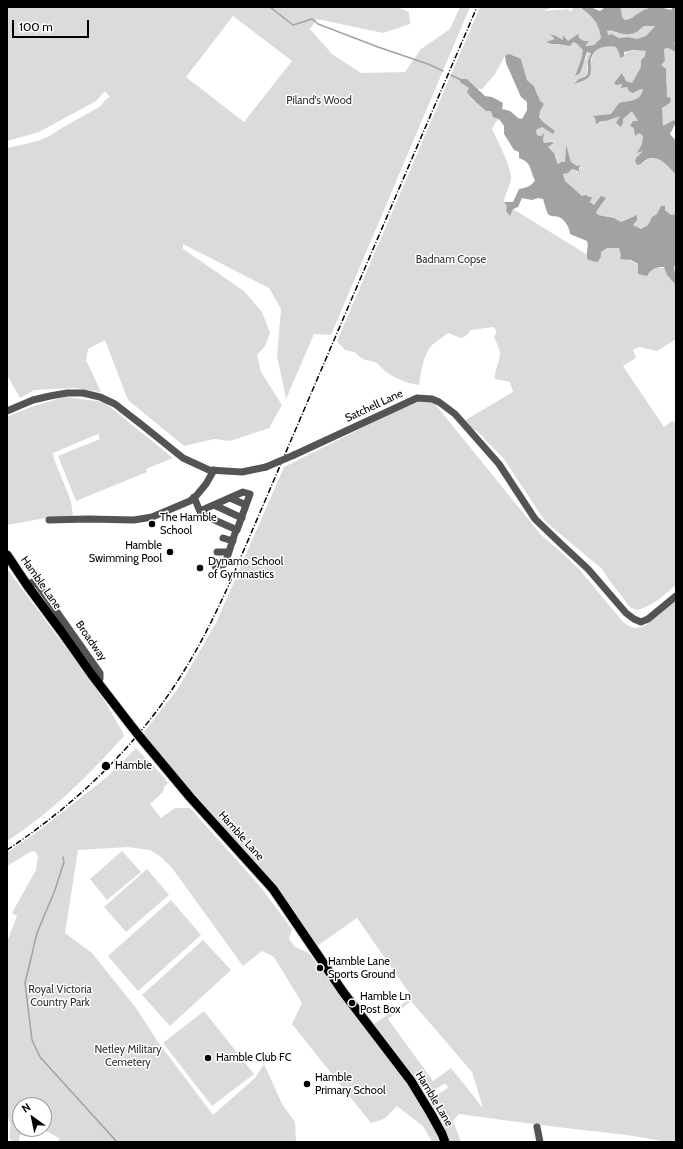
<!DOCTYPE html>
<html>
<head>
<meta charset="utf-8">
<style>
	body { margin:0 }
	#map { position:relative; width:683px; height:1149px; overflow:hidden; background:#fff; font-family:Cabin,sans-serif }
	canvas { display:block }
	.frame { position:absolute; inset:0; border:8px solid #000; pointer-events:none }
	.north { position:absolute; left:12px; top:1097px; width:40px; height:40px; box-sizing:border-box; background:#fff; border:1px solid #999; border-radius:50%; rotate:327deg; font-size:11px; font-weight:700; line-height:16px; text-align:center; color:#000 }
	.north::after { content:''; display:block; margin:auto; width:14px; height:18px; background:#000; clip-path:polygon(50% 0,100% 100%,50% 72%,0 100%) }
	.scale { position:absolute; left:12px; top:20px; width:77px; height:18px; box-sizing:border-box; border:2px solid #000; border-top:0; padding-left:5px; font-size:12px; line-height:14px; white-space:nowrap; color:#000; -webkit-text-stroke:3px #fff; paint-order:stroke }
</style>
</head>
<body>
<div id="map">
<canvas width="683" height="1149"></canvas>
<div class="frame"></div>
<div class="north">N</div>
<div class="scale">100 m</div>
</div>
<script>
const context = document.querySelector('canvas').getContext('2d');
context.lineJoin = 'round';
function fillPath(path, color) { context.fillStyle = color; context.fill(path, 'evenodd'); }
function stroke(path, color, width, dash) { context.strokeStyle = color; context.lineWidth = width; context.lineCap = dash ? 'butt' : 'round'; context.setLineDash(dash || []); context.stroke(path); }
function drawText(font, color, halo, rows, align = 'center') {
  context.font = font + ' Cabin,sans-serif'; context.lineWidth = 3; context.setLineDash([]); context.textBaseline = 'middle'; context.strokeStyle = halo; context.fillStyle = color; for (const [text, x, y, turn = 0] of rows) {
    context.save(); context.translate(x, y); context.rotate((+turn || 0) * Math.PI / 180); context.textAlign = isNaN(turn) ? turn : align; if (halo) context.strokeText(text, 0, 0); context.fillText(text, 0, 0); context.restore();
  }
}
fillPath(new Path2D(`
	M7,7H397L409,12L410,24L383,33L317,19L310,29L332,54L361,73L405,72L421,49L450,29L460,7H470L331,335L314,334L286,399L277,356L281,309L269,288L183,244V249L244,291L262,312L270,333L265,346L257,355L261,372L282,405L269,428L230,441L214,439L184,446L128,400L105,340L88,349L86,360L101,392L74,388L34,390L20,398L7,375V148C25,144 46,141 60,129L101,106L105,100L110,97L105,91L96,101L39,132L7,141ZM233,16L292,61L244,122L186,77Z
	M480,7H560L551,8L543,11L568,9L570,12L574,7H580L594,20L599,27L601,38L594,45L584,46V41L579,38L568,41L566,38L563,36V40L556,36L551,35L556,39L547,42L551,44L572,41L576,43L583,50L581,60L575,75L586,58L588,52L591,53L587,68L588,74L585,77L579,79L590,75C592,57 591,42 616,47L619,53L620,58C629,48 635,51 647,51L645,56L641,60V67L632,83L626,81L622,73L614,83C624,84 633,91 643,89L642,95L638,99L619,103L611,114L592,116L595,118L596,123L601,121H606L620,115L623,119L632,110L638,121L634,128L643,136L642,144L638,153L644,150L642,164C656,151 666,163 676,175V214L671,215L665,210L652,217L648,225L641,229L633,225L634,216L621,222L614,218L598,215L596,212L606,198L597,201L594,205L590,202L589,197L582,196L570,186L565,181L563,174L572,169L580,173V165L577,166L571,162L566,147L565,162L559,164L554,153L547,146L554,144L550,142L544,143L543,140V134L541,136L537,135L536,130L542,127L553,134L555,131L543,122L539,117L541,109L537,93L534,86L527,80L521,59L505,56L495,74L482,89H478L467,79L472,100L478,103L486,111H491L499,119L495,123L492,129C498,142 510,164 511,177C511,186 505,193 504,202L507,206L510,215L513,209L586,254L587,259L607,248H619L621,255L638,265L639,271C648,270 656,267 665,268L667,275L675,284H676V339L657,351L639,347L633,350L636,358L623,366L664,427L672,421L676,423V585C664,595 653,606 637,610L630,607L609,580L602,569L546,522L539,512L504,459L476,430L470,432L462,422L513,392L510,382L495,379C494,370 500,362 500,353C499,347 496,342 494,337L496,334V330L493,327L471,330L467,335L461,338L448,333C443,337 437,341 432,345C423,355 421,372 419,385C404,383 386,375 377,363C366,359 364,362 355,352L345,350L337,341Z
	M619,7H650C642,11 634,19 625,20L622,17L621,9Z
	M644,26H655L646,37L637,39L628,37L619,38L612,34L608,35L606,31L610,30L617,33L639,31Z
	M668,48L676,52V122L674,120L663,127L662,108L670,103V98H667L666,90L667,78L660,65L665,61L664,49Z
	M65,397L104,402L173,458L146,469L147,472L76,501L58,456L100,439L98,434L53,453L54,459L71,501L73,516L46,518L7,525V417L31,407Z
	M418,400L428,401L435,404L541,535L562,553L579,569L624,623C632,628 637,630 646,625L676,598V1142C660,1142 644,1137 627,1135C571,1129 515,1122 459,1114L453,1121L461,1142H432L423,1126L397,1106L384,1119L371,1123L292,1024L302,1003L274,957L262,951L243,966L172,868L161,857L150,850L128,847L78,850L65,933L92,953L136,1008L158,1042L213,1115L255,1078L264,1064L282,1104L295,1122L296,1142H59V1138L43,1129H44V1105H20V1129H22L18,1142C4,1142 12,1131 10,1123C9,1120 8,1118 7,1116V942L17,916L12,913L36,870L38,857L36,852L32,851L7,866V853L41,829L107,777L136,748L161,774L168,783L164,787L163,792L150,804L161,818L175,808H190L259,885L292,929L289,939L295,947L309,953L316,963L373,1025L412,997L357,918L317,946L299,919L269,881L235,843L148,741V740L143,733L177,690L216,623L284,467ZM411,1001L472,1072L483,1108L451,1068L433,1081L388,1019ZM444,1084H446L448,1088L425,1102L418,1085L428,1094Z
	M7,569L102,696L122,731L124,736C89,775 51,813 7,841Z
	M122,851L141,872L107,900L90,879Z
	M147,869L169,895L126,932L104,907Z
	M171,900L201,935L138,991L108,956Z
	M203,940L231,970L170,1026L142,995Z
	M204,1011L254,1074L212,1106L163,1043Z`), '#dbdbdb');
fillPath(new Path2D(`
	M580,7H590L600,11L604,8V7H619L621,9L622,17L625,20C632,19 634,16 639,13C651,5 658,7 671,10L673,7H676V42L674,43L676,46V52L668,48L664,49L665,61L661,65L666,69L667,97L671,98L670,103L662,108L663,126L674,120L676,122L670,134L676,141V175C670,168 659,154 648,159C644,160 643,164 637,165L635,161L636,158L643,151L637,153L642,144L643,136L639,133L635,136L634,128L630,126L633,121H638L632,111L623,119V123L621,127L616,123L620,116L606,121H601L596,124L595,118L592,116L611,114L619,103C630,100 641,102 643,89L638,90L633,93L629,91L627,87L621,88L622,84L616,85L614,83L622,73L626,81L632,83L641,67V60L645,56L646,51L633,50L624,52V56L620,58L619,53L616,47C606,45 594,47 591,59C590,64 592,70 590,75C588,80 579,82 574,84L579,79L585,77L588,74V61L591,53L587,52L580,73L575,76L581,60L583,50L576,43L573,42L570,46L559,44H551L546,42L555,39L550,34L556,36L563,40V35L568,41L578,34L579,38L584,41H589L585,46L594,45L601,38C599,22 592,17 580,7ZM644,26H655L646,36L637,39L628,37L619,38L612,34L608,35L607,31C611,30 612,31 616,32C628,36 635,35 644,26Z
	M509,54L521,59L527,80L534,86L540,101L544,104L541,109L539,117L543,122L555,131L553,134L542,127L536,130L537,135L541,136L544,133L543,140L544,143L550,142L554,143L548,147L554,153L558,164L561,162H565L566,145L571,162L577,166L580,165L579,169L580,174L578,171L572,169L568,173L563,174L565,181L582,196L586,195L589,197H592L590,202L594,205L601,196L606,198L596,212L598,215L614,218L621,222L637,215V220L633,225L641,229L648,225L652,217L657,214L661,206H665V210L671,215L676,214V266H674L676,284H675L667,275L664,267C655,267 651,269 647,276L638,274V264L631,260L620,259L621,255L619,248H607L601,252V256L598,262L592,261L587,259C586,252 589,247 587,241L570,234C570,228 565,220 559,217C556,216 552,217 549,215C546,212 545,204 543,199L538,198L532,200L522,198L518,207L513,209L510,216L506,211L507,206L504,202H513L519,189C526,188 532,186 535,180C529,170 533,163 519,158V152L514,150L504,134V126L499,119L493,117L491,111H486C479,104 472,100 467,92L469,88L460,82L461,79H467L485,96L492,97L503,103L502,109L510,111L518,118L522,119L527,110V102L521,97L506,63L505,56Z`), '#a2a2a2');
stroke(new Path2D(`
	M270,7L293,25L312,19L318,24L378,47L428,64L443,71
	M451,75L461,80
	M63,857L64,862L55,890L37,933L25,983L32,1040L40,1057L117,1142`), '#a2a2a2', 1.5);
const major = new Path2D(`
	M7,555L27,585L61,631L92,675L129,723
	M140,737L190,797L273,889L343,992L411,1081L431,1114L442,1134L445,1142`);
stroke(major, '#dbdbdb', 11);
stroke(new Path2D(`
	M7,411L33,400L50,396L67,393H83L100,397L115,404L142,425L183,458L209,470L242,472L266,467
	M294,455L417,398L432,399L439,402L455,414L499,464L535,519L560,543L588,569L626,613L634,619L641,622L648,619L676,596
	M194,497L201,514L237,530L250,494L243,492L200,511
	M230,498L246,505
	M214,505L242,518
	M49,520L88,519L134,520L152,517L190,501L196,496L206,484L214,470
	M223,538L233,541
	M217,552H229
	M215,566L225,564L236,530
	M27,585L33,582L38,585L100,673V679L97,682
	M537,1127L540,1142`), '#545454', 7);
stroke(major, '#000', 9);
stroke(new Path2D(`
	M7,850C76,804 138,745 182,674C201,644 216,613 231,580L477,7`), '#000', 1.5, [6, 2, 1, 2]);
const majorBridge = new Path2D(`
	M129,723L140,737`);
stroke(majorBridge, '#dbdbdb', 11, []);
stroke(new Path2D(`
	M266,467L294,455`), '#545454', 7);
stroke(majorBridge, '#000', 9);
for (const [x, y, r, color] of [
	[152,524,4,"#000"],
	[170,552,4,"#000"],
	[200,568,4,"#000"],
	[106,766,5,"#000"],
	[320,968,4,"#000"],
	[352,1003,4,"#000"],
	[208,1058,4,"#000"],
	[307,1084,4,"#000"]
]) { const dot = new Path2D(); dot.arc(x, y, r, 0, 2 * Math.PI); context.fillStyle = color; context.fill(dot); stroke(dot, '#fff', 1.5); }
drawText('11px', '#323232', '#fff', [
	["Piland's Wood",319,101],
	["Badnam Copse",451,260],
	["Royal Victoria",60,990],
	["Country Park",60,1003],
	["Netley Military",128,1050],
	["Cemetery",128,1063]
]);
drawText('11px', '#000', '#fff', [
	["Satchell Lane",374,406,-25],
	["Hamble Lane",41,583,55],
	["Broadway",91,641,55],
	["Hamble Lane",241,836,48],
	["Hamble Lane",434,1099,59]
]);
drawText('11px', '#000', '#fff', [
	["The Hamble",160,518],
	["School",160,531],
	["Hamble",162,546,"right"],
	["Swimming Pool",162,559,"right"],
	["Dynamo School",208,562],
	["of Gymnastics",208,575],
	["Hamble",115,766],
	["Hamble Lane",328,962],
	["Sports Ground",328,975],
	["Hamble Ln",360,997],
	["Post Box",360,1010],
	["Hamble Club FC",216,1058],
	["Hamble",315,1078],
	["Primary School",315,1091]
], 'left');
</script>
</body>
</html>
